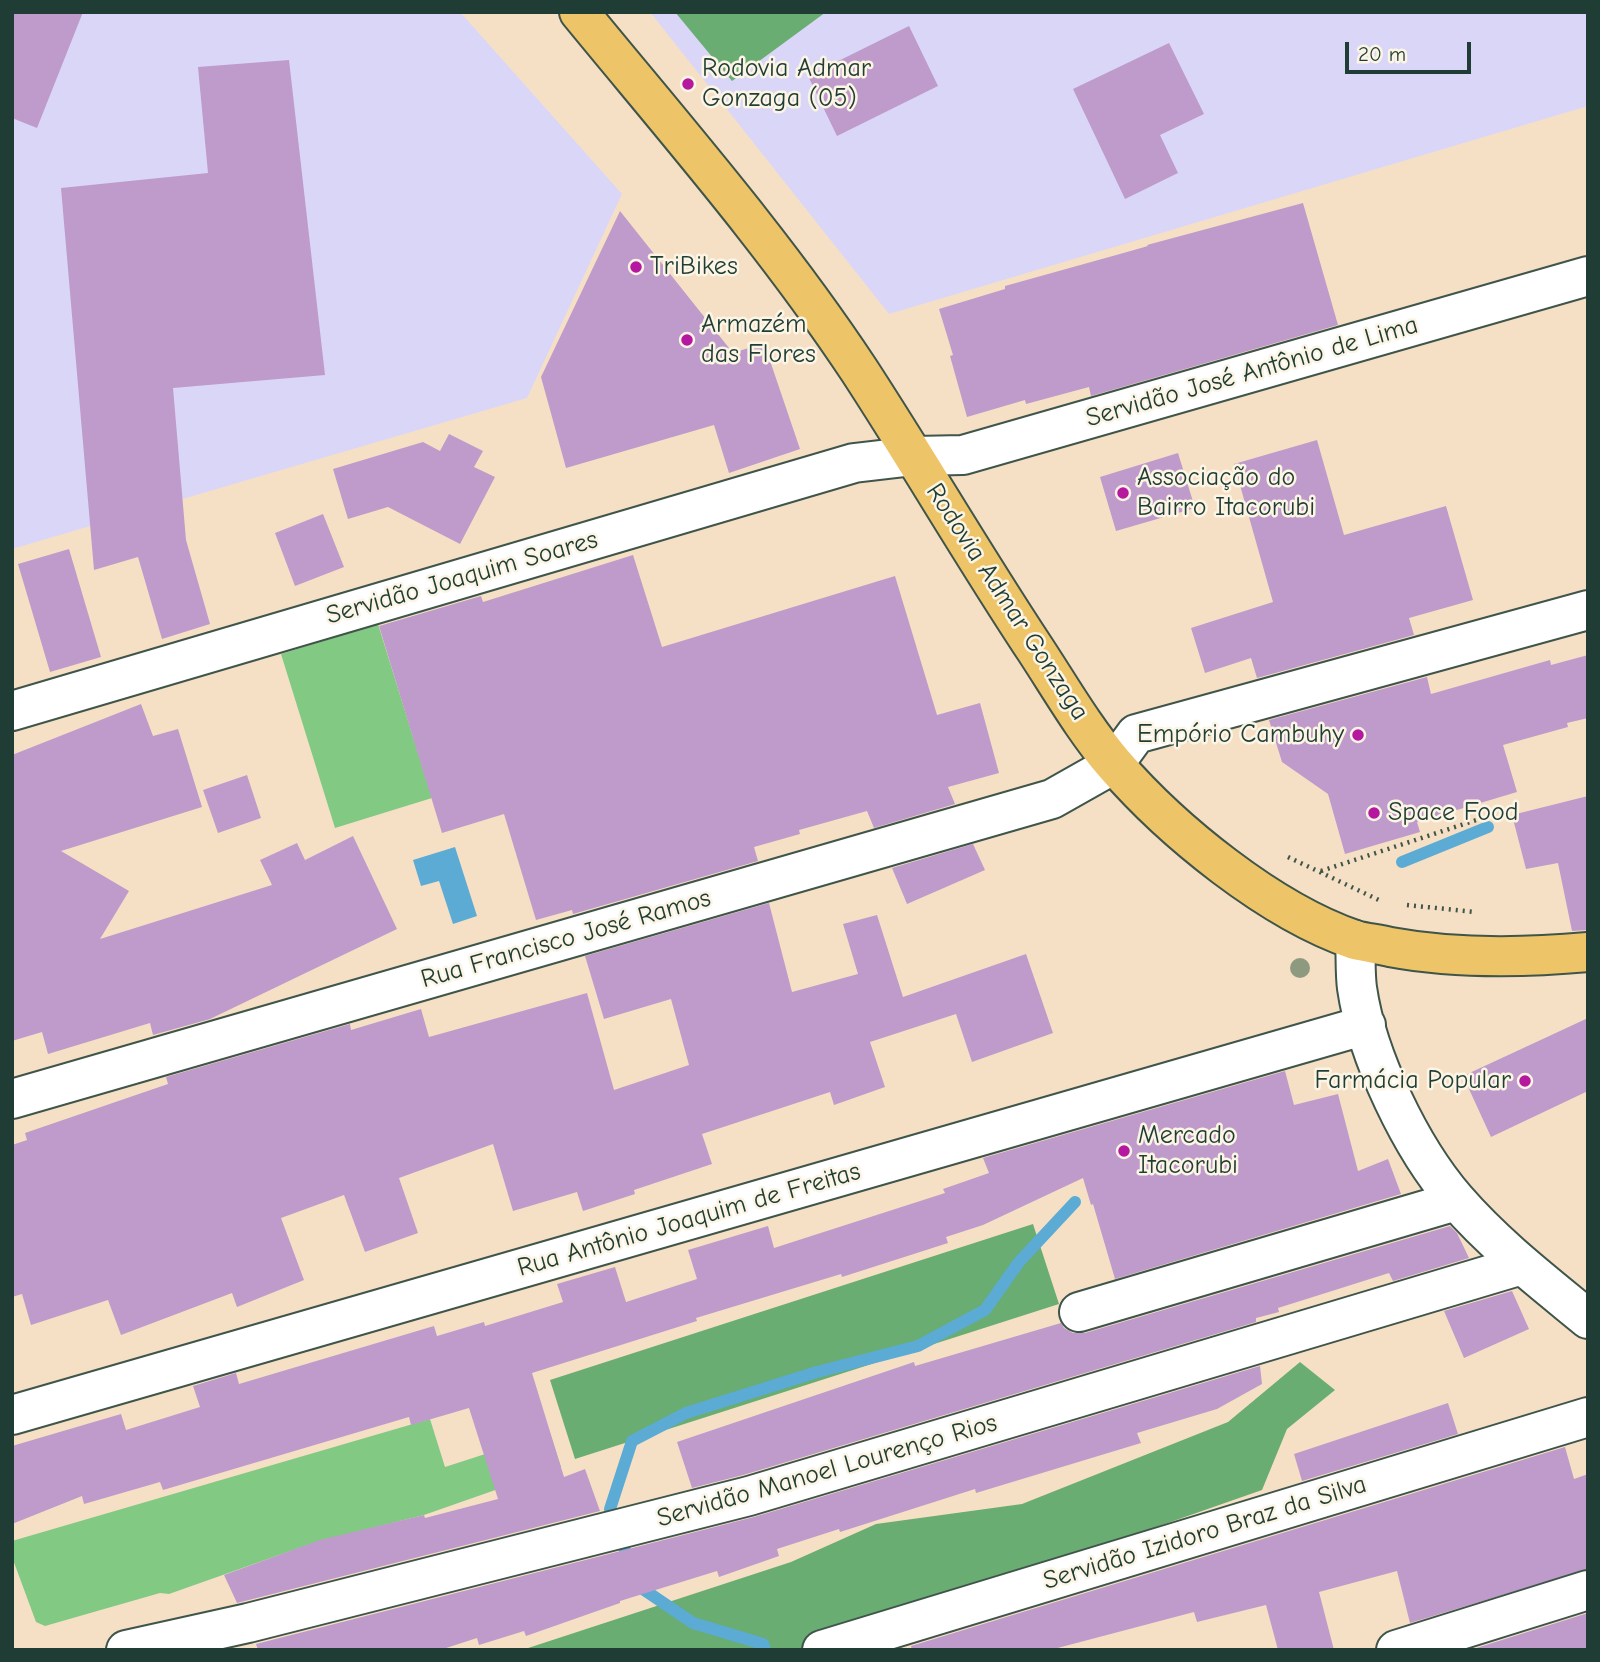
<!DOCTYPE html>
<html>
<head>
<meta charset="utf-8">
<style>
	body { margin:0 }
	#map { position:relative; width:1600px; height:1662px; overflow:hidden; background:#f6e0c5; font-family:"Comic Neue",sans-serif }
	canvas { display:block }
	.frame { position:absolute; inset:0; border:14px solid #1f3d34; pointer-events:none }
	.scale { position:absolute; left:1345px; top:42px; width:126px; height:32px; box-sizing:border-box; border:4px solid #1f3d34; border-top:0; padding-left:9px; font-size:21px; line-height:24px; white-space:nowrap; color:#1f3d34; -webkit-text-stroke:5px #fcf5e5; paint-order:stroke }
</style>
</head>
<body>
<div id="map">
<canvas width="1600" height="1662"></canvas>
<div class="frame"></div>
<div class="scale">20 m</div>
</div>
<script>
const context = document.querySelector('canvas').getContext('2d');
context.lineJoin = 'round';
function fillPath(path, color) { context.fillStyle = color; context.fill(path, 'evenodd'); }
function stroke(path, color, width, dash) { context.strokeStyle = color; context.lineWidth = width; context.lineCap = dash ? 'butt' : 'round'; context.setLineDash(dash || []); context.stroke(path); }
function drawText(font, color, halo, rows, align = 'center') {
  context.font = font + ' "Comic Neue",sans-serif'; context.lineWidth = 5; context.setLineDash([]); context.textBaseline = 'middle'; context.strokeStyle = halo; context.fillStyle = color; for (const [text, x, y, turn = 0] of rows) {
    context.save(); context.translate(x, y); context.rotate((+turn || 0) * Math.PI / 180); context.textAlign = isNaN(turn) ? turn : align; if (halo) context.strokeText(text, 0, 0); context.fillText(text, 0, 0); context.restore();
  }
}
fillPath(new Path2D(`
	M12,12H460L622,194L527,398L12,549Z
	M650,12H1588V106L889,314Z`), '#dad6f7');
fillPath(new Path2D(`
	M378,624L432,798L335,828L281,654Z
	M430,1419L445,1467L550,1433L561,1467L424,1515L316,1542L169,1594L160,1593L45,1626L36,1622L12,1557V1541Z`), '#82c984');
fillPath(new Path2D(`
	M675,12H826L732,81Z
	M1033,1224L1059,1304L575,1459L550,1380Z
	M1300,1362L1335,1390L1287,1429L1262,1490L1122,1539L869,1650H522L791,1562L876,1524L1022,1504L1228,1422Z`), '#69ad72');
fillPath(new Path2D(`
	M455,847L477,916L453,924L439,881L421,886L413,860Z`), '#5babd5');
stroke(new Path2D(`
	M1402,862L1488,827
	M630,1564L610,1509L632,1441L686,1413L817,1372L918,1346L985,1310L1019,1262L1075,1202
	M636,1582L637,1585L693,1623L763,1644L765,1650`), '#5babd5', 12);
fillPath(new Path2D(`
	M12,12H83L37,128L12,118Z
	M909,26L938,86L837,136L808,76Z
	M1169,43L1204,114L1160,135L1178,173L1125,199L1073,89Z
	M289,60L325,375L173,388L186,540L210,624L162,639L138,557L94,570L61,188L208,173L198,67Z
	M1303,203L1338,325L1091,396L1089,387L1026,404L1025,400L967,417L950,356L953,355L939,309L1005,289V286L1127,252L1148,246L1147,245Z
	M620,211L733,353L764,343L800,449L729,473L714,425L566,468L541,377Z
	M449,434L483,451L474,467L495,477L460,544L388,507L348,519L333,469L423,442L440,451Z
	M1317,440L1344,535L1446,506L1473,600L1409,618L1414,635L1257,678L1251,658L1205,673L1191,628L1273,602L1234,464Z
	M1178,453L1195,508L1116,531L1100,477Z
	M323,514L344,567L295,586L275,533Z
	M69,549L101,657L50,672L18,564Z
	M633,555L662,647L895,576L937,715L980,703L999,773L948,787L955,804L874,828L867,811L799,830L800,834L754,847L758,861L573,914L572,910L536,920L504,814L442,833L379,626L481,596L483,602Z
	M1588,655V718L1567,723L1568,727L1503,745L1517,792L1417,822L1420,832L1345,854L1328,794L1282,762L1269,720L1427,677L1431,694L1550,660L1551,665Z
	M141,704L153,736L178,729L202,807L61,851L129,891L100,939L272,885L260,860L297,843L305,860L353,836L397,929L210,1019L153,1035L150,1023L48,1054L42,1032L12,1041V755Z
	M247,775L261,818L218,833L203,790Z
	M1588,796V930L1572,931L1558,863L1526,869L1512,815Z
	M973,844L985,870L907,904L892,868Z
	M769,903L792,992L858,974L843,924L877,915L903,997L1026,954L1053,1033L972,1062L956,1014L870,1042L885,1087L834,1105L830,1092L702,1134L712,1164L634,1190L635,1194L583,1211L577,1192L513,1211L493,1144L399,1178L418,1233L365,1252L344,1195L281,1218L304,1280L237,1307L232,1293L121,1335L108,1300L31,1325L22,1294L12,1297V1145L27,1140L25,1133L168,1084L166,1077L350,1024L351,1030L421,1009L429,1037L587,993L614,1090L689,1065L671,999L604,1019L585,956Z
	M1588,1018V1091L1491,1137L1463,1076Z
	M1285,1071L1294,1105L1338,1094L1358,1171L1388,1159L1401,1194L1115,1279L1093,1204L1091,1205L1083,1178L983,1225L946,1237L948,1243L842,1277L841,1274L696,1318L697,1321L532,1373L564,1477L585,1469L600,1511L237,1603L224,1575L320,1540L424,1515L425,1518L498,1499L469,1408L411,1425L409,1417L163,1490L160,1482L84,1504L82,1496L12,1524V1446L121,1414L126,1430L200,1407L193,1386L236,1373L239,1384L434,1326L437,1336L484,1322L485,1326L563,1302L557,1284L615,1267L626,1302L697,1279L688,1250L768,1226L774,1248L945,1193L943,1189L989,1173L983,1158Z
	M1450,1226L1457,1233L1469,1258L1393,1281L1389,1273L1278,1308L1279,1312L1256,1318V1322L743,1475L692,1488L677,1442L914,1362L915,1366L1061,1323L1064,1328L1073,1333H1085Z
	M1512,1291L1529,1329L1464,1358L1444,1311Z
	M1260,1366L1262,1384L1217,1409L1137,1433L1141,1443L976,1493L975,1489L840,1532L839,1529L777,1549L779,1556L719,1577L717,1571L620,1601V1603L526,1636L524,1631L479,1645L477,1638L440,1650H258L256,1644L754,1517Z
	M1448,1403L1458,1434L1302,1481L1294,1454Z
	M1565,1447L1574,1479L1588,1474V1569L1410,1623L1397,1571L1319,1592L1334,1650H1278L1266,1605L1197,1622L1194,1612L1050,1650H912L911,1646Z
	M1588,1613V1650H1470Z`), '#be9bca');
const minor = new Path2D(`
	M12,711L854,463L914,456L963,455L1588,276
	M1355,940C1356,956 1355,973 1357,988C1367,1057 1411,1148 1456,1200C1495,1245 1543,1282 1588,1319
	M12,1099L1052,799L1114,764L1136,734L1588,610
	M1079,1312L1456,1201
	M12,1415L1366,1025
	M126,1650L248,1623L749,1496L1522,1265
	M822,1650L1588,1417
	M1396,1650L1588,1590`);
const major = new Path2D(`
	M579,12C675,129 775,243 859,370C919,462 974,557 1035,649C1060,687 1084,729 1114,764C1172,831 1270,911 1355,940C1366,943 1379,944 1390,947C1455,959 1522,958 1588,952`);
stroke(minor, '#3f554a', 42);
stroke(major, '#3f554a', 42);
stroke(new Path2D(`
	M1288,857L1381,901
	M1321,871L1519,806
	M1407,905L1475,912`), '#3f554a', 4.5, [2, 5]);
stroke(minor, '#fff', 38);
stroke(major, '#eec469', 38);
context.fillStyle = '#8e9a80';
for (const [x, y] of [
	[1300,968]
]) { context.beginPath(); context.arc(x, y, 10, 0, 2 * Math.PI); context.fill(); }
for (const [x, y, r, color] of [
	[688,84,7,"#b5179e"],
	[636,267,7,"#b5179e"],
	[687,340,7,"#b5179e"],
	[1123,493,7,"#b5179e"],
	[1358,735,7,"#b5179e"],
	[1374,813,7,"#b5179e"],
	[1525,1081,7,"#b5179e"],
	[1124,1151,7,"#b5179e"]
]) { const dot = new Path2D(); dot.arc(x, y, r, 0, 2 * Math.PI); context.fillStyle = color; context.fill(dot); stroke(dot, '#fcf5e5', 2.5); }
drawText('26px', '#1f3d34', '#fcf5e5', [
	["Rodovia Admar",702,69],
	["Gonzaga (05)",702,99],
	["TriBikes",650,267],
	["Armazém",701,325],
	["das Flores",701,355],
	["Associação do",1137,478],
	["Bairro Itacorubi",1137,508],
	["Empório Cambuhy",1344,735,"right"],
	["Space Food",1388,813],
	["Farmácia Popular",1511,1081,"right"],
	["Mercado",1138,1136],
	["Itacorubi",1138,1166]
], 'left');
drawText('26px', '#1f3d34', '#fcf5e5', [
	["Servidão José Antônio de Lima",1252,372,-16],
	["Servidão Joaquim Soares",462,578,-16],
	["Rodovia Admar Gonzaga",1007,602,57],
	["Rua Francisco José Ramos",566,939,-16],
	["Rua Antônio Joaquim de Freitas",689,1220,-16],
	["Servidão Manoel Lourenço Rios",827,1471,-16],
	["Servidão Izidoro Braz da Silva",1205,1533,-17]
]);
</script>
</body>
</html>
